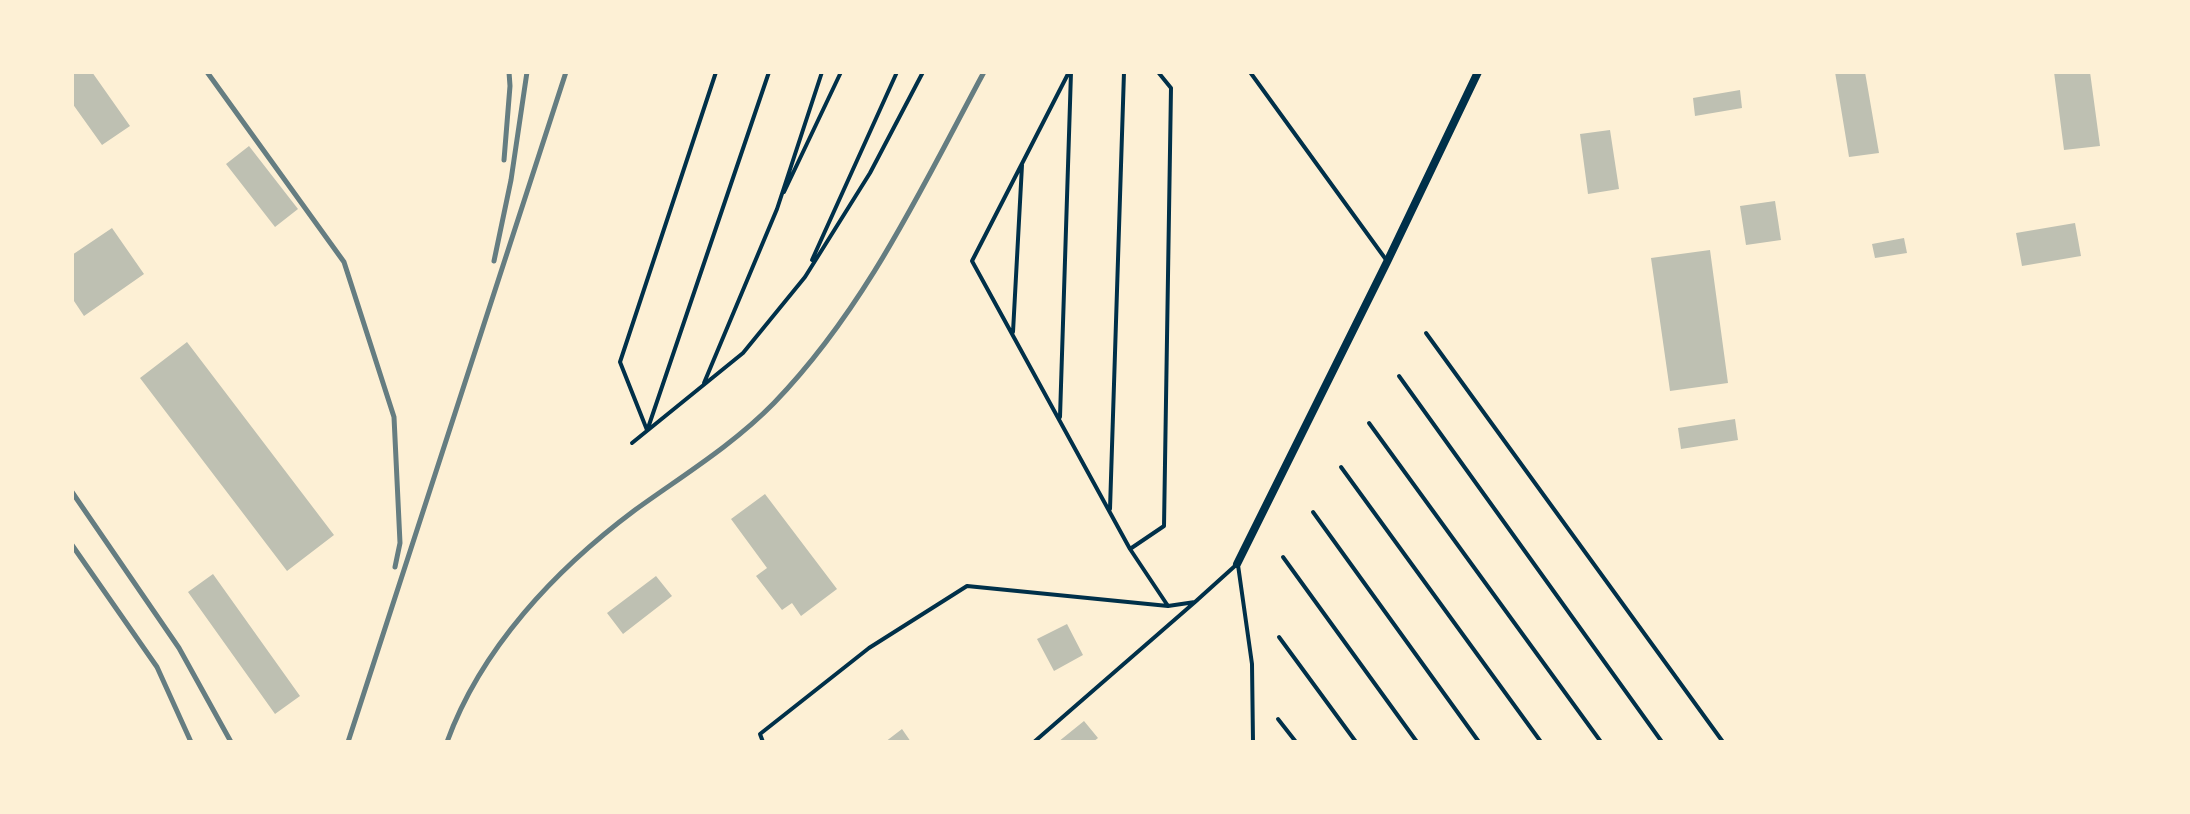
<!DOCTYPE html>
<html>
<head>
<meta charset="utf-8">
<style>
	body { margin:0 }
	#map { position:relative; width:2190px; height:814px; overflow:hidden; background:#fdf0d5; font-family:"Noto Sans",sans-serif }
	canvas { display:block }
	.frame { position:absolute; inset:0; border:74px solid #fdf0d5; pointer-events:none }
</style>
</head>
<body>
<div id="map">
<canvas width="2190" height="814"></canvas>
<div class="frame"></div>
</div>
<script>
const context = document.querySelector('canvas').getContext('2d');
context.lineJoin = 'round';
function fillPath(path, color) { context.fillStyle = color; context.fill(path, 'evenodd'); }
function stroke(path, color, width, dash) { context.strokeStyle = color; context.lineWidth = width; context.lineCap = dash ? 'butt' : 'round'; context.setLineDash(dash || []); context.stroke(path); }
fillPath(new Path2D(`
	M72,72H92L130,126L102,145L72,103Z
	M1835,72H1865L1879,153L1849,157Z
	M2054,72H2090L2100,146L2064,150Z
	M1740,90L1742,108L1695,116L1693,98Z
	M1610,130L1619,189L1588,194L1580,134Z
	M249,146L298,209L275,227L226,164Z
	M1775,201L1781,240L1746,245L1740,206Z
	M2075,223L2081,256L2022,266L2016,233Z
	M112,228L144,274L84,316L72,298V255Z
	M1904,238L1907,253L1875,258L1872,244Z
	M1710,250L1728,383L1670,391L1651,258Z
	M187,342L334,535L287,571L140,378Z
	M1735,419L1738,440L1681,449L1678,428Z
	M765,494L837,589L801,616L792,603L782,610L756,576L767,568L731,519Z
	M213,574L300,696L275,714L188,592Z
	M656,576L672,596L623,634L607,613Z
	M1067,624L1083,655L1054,671L1037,639Z
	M1084,721L1098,738L1093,742H1058Z
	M902,729L911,742H885Z`), '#bec0b2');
stroke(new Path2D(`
	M1069,72L972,261L1130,549L1168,606L1195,602L1236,565
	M1250,72L1387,261
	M784,192L841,72
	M812,260L897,72
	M1013,332L1022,165
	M1426,333L1723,742
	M1399,376L1662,742
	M704,383L777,209L822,72
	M1060,417L1071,72
	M1369,423L1601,742
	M648,428L769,72
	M647,430L620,362L716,72
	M632,443L743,353L805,277L870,173L923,72
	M1341,467L1541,742
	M1110,509L1124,72
	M1313,512L1479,742
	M1130,549L1164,526L1171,88L1158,72
	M1283,557L1417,742
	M1238,565L1252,664L1253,742
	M1279,637L1356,742
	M1278,719L1296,742
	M763,742L760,734L869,648L967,586L1168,606
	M1034,742L1195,602`), '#003049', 4);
stroke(new Path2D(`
	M1237,564L1387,262L1478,72`), '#003049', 8);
stroke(new Path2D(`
	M207,72L344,262L394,417L400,543L395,567
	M504,160L510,86L509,72
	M494,261L511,180L527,72
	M72,492L179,648L231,742
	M72,545L157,667L191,742
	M348,742L566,72
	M447,742C481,648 556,569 635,510C682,476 733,445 774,403C866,308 922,187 984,72`), '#657d81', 5);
</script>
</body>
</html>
